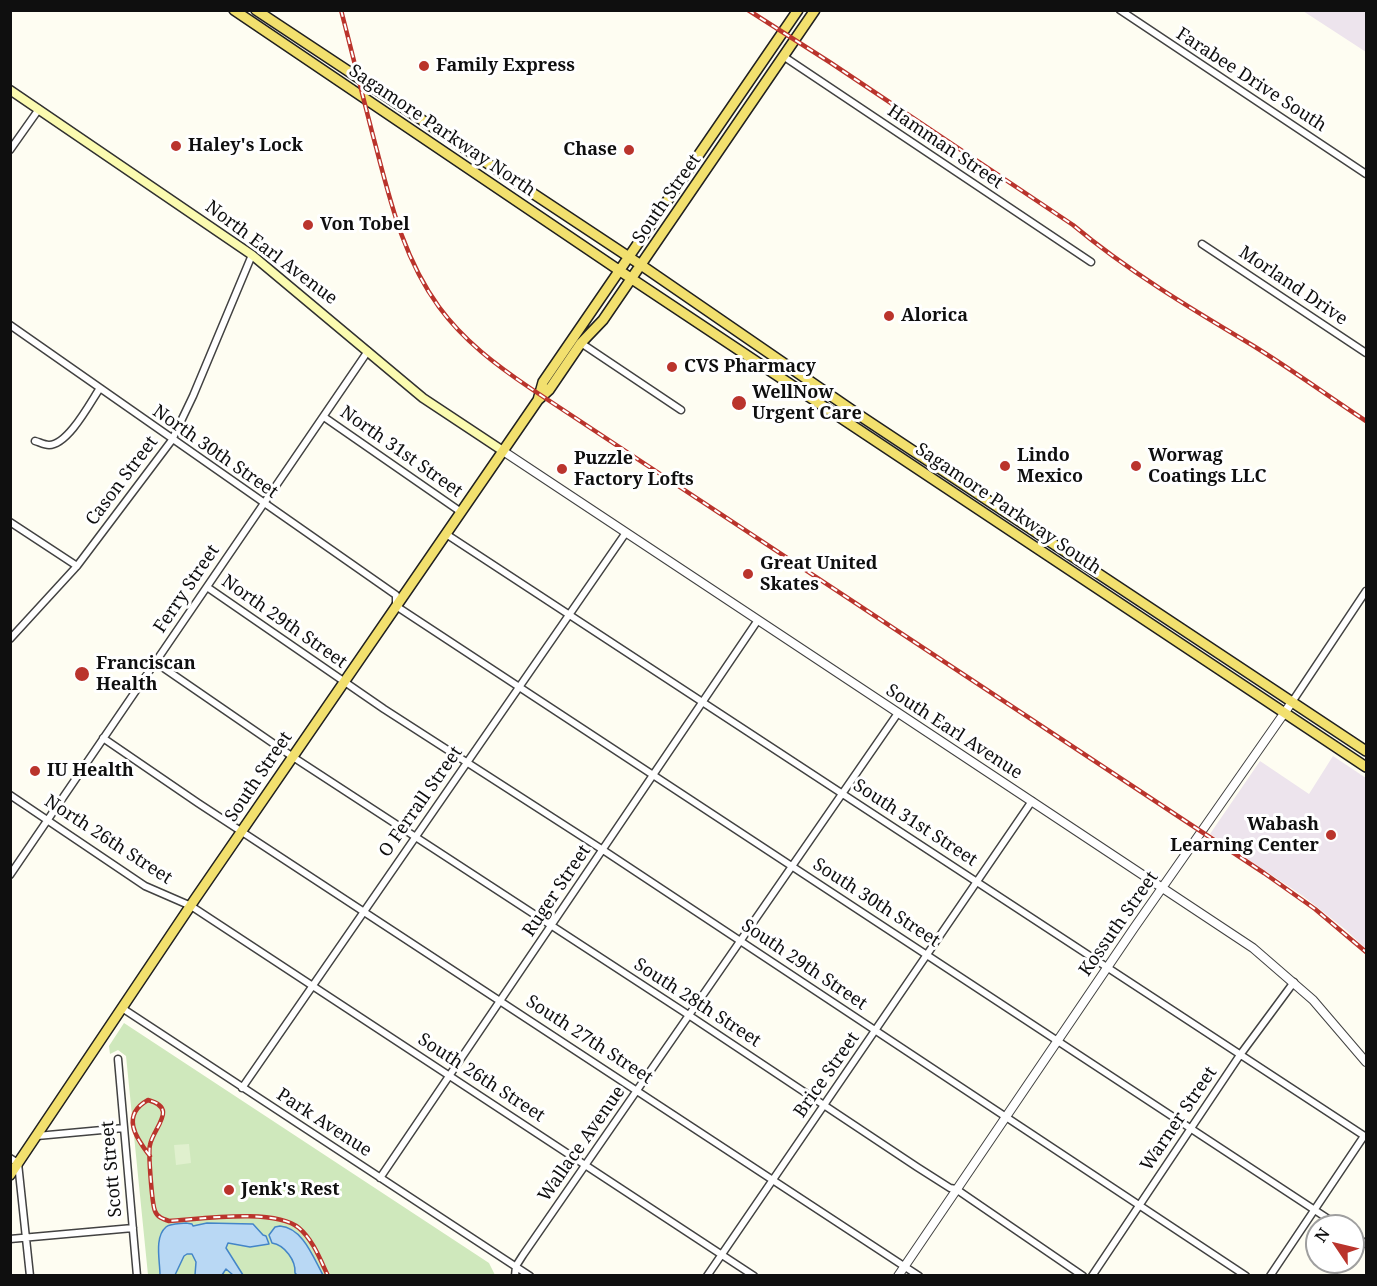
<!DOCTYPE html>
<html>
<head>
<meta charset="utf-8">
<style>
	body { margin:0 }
	#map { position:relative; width:1377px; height:1286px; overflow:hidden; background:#fefdf2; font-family:"Noto Serif",serif }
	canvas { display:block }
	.frame { position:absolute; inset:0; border:12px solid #0f0f0f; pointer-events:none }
	.north { position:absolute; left:1305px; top:1214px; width:60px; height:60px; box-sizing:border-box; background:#fff; border:2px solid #9f9f9f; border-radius:50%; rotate:305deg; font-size:16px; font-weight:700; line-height:24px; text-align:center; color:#0f0f0f }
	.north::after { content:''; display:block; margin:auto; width:21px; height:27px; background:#ba342c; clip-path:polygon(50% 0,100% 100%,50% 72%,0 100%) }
</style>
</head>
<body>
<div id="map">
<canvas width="1377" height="1286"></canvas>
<div class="frame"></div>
<div class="north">N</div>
</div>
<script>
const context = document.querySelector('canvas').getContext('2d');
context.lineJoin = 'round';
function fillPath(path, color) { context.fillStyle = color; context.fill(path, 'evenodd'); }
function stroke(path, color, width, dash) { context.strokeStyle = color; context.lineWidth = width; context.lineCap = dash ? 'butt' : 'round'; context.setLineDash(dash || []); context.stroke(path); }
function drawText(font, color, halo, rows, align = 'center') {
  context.font = font + ' "Noto Serif",serif'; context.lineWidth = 6; context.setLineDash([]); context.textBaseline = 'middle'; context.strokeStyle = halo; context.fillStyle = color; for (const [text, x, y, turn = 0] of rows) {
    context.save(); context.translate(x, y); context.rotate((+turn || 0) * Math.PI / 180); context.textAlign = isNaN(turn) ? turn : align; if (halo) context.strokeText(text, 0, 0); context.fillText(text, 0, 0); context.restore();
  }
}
fillPath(new Path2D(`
	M1303,11H1366V52Z
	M1333,756L1366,778V949L1346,930L1303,896L1210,834L1260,761L1309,794Z`), '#ede4ed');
fillPath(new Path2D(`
	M124,1023L489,1263L495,1275H148L126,1056L118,1050L110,1054L109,1046Z`), '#cfe8bc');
fillPath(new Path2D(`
	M189,1144L191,1163L176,1165L174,1145Z`), '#e0f0ce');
const water = new Path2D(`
	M186,1223L192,1224L193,1226L207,1223L253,1224L263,1235L266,1236L269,1244L250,1247L228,1243L226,1248L243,1275H233L226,1269L222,1275H195L196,1262L192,1254H187L184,1256L175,1275H160C160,1261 154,1237 166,1227C171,1223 180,1224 186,1223Z
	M280,1226C303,1228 313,1257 323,1275H297L295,1273C296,1261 285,1245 272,1243L269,1235L275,1227Z`);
fillPath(water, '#b9d8f4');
stroke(water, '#4385c8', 1.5);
const minor = new Path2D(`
	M1120,10L1366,174
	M783,56L1091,262
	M10,150L39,109
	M1202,244L1366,353
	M10,325L396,595V606L1339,1226
	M581,343L681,410
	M324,417L461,512
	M35,441C39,442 44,445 49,445C68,445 90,403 100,388
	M10,522L77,566
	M446,534L1366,1137
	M207,587L384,709L603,850L1246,1276
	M10,639L77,566L172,440L193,396L252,255
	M155,662L293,757L684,1012L917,1167L950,1188L956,1189L1083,1276
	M1292,702L1366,591
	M103,738L198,803L919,1276
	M10,795L145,886L191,906L754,1276
	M10,875L368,351
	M122,1008L530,1276
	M118,1059L137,1276
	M242,1088L625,534
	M37,1136L124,1128
	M10,1158L18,1163L30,1276
	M380,1178L758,620
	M1353,1235L1366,1244
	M10,1239L133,1228
	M515,1276L516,1266L523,1255L898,713
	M707,1276L1032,801
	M1092,1276L1240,1055L1294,982
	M1270,1276L1364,1136`);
const tertiary = new Path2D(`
	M503,451L1253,948L1313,1000L1366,1062
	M898,1276L1134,928L1292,702`);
const secondary = new Path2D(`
	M10,90L252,255L423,398L503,451`);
const primary = new Path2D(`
	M234,10L632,279L1366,767
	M256,10L641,265L859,415L1366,751
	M538,400L543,382L798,10
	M10,1175L195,899L538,400L549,390L581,343L603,320L815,10`);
stroke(minor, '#424242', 9);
stroke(tertiary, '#424242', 10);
stroke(secondary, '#313131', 11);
stroke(primary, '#202020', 12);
stroke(minor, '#fff', 6);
stroke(tertiary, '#fff', 8);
stroke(secondary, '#fbfbb0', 8);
stroke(primary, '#f2e06e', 9);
const rail = new Path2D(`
	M341,10C353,56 364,102 376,147C391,204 404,259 439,307C464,341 496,365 530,388L1264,873L1315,909L1366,952
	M748,10L831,63L1073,225C1128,271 1190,308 1252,345C1291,369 1328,396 1366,421
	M150,1156C135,1137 121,1115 148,1100C179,1108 153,1128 150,1145C148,1152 152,1204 155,1211C157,1217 163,1219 169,1221C201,1219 275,1208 299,1228C313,1240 320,1259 328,1276`);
stroke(rail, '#ba342c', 4.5);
stroke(rail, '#fff', 2, [7]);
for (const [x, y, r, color] of [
	[424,66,6,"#ba342c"],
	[176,146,6,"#ba342c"],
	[629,150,6,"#ba342c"],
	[308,225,6,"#ba342c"],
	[889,316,6,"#ba342c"],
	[672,367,6,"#ba342c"],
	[739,403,8,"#ba342c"],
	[1005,466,6,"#ba342c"],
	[1136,466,6,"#ba342c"],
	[562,469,6,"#ba342c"],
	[748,574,6,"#ba342c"],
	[82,674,8,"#ba342c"],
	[35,771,6,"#ba342c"],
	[1331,835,6,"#ba342c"],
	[229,1190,6,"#ba342c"]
]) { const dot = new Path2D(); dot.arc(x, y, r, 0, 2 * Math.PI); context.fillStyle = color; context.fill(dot); stroke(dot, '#fff', 2); }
drawText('bold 18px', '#0f0f0f', '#fff', [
	["Family Express",436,66],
	["Haley's Lock",188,146],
	["Chase",617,150,"right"],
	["Von Tobel",320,225],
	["Alorica",901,316],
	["CVS Pharmacy",684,367],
	["WellNow",752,393],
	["Urgent Care",752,414],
	["Lindo",1017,456],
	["Mexico",1017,477],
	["Worwag",1148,456],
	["Coatings LLC",1148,477],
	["Puzzle",574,459],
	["Factory Lofts",574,480],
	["Great United",760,564],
	["Skates",760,585],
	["Franciscan",96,664],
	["Health",96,685],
	["IU Health",47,771],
	["Wabash",1319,825,"right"],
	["Learning Center",1319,846,"right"],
	["Jenk's Rest",241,1190]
], 'left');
drawText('18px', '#0f0f0f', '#fff', [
	["Farabee Drive South",1251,80,33],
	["Sagamore Parkway North",442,131,34],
	["Hamman Street",945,147,34],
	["South Street",667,199,-55],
	["North Earl Avenue",271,253,37],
	["Morland Drive",1293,286,34],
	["North 30th Street",215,452,35],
	["North 31st Street",401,452,35],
	["Cason Street",122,481,-53],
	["Sagamore Parkway South",1008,509,34],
	["Ferry Street",187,589,-56],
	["North 29th Street",284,622,35],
	["South Earl Avenue",954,732,33],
	["South Street",259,777,-56],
	["O Ferrall Street",421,802,-55],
	["South 31st Street",915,823,33],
	["North 26th Street",108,840,33],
	["Ruger Street",557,891,-56],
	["South 30th Street",876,903,33],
	["Kossuth Street",1119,924,-55],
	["South 29th Street",804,965,34],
	["South 28th Street",697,1003,33],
	["South 27th Street",589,1040,33],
	["Brice Street",827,1075,-55],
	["South 26th Street",481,1078,33],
	["Warner Street",1179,1119,-56],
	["Park Avenue",324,1123,33],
	["Wallace Avenue",582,1144,-55],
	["Scott Street",112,1169,-95]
]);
</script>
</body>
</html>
